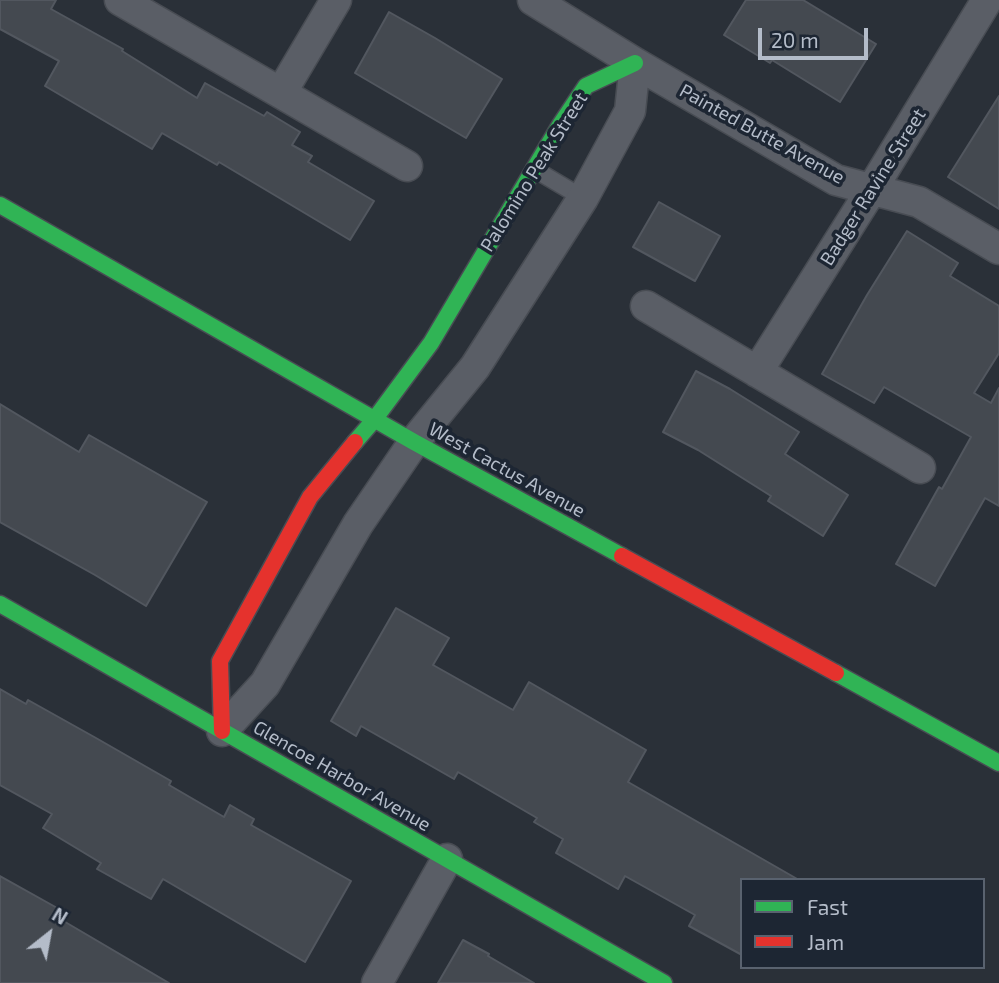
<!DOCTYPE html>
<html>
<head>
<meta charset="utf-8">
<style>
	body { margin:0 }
	#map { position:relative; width:999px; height:983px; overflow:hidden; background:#2a3038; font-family:"Exo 2",sans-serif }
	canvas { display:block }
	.legend { position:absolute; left:740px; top:878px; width:245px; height:91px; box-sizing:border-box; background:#1d2633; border:2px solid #59626f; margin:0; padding:9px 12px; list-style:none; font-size:21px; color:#b4bcc9 }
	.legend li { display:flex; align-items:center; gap:14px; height:35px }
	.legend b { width:35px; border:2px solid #59626f }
	.north { position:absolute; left:14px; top:899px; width:70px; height:70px; -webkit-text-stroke:5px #1d2633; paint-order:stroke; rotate:31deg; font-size:19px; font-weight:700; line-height:28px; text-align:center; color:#b4bcc9 }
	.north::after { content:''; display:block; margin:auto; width:24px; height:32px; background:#b4bcc9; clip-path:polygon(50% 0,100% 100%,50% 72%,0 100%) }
	.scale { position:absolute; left:758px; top:28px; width:110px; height:32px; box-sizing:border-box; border:4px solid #b4bcc9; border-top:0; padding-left:9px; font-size:21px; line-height:24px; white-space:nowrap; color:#b4bcc9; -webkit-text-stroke:5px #1d2633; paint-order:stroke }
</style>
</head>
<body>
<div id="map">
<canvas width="999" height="983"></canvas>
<ul class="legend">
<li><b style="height:9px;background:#30b455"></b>Fast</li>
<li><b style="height:9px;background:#e5322d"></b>Jam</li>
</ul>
<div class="north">N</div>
<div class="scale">20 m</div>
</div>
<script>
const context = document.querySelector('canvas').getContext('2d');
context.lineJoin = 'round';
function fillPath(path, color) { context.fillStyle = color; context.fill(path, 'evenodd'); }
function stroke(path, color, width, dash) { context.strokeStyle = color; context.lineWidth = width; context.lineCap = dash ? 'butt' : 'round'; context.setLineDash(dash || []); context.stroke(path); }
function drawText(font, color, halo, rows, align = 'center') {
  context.font = font + ' "Exo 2",sans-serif'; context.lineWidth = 7; context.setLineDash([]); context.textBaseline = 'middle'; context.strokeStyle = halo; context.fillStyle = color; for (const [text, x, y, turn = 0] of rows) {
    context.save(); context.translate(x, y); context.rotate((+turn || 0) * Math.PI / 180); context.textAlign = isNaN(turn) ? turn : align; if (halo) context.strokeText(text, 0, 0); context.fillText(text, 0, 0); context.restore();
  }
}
const building = new Path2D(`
	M0,0H56L51,9L123,49L122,51L197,98L205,83L264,116L267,112L300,132L292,145L312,156L308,162L374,201L350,240L219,162L217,165L162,133L152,149L45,86L59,61L0,29Z
	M746,0H803L876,44L840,102L772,60L770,63L724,35Z
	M389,12L435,38L502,79L466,138L355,73Z
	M999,96V209L948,177Z
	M659,202L720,236L695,281L633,247Z
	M907,231L958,263L950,276L999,306V353L974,393L991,403L999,388V506L985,498L935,586L896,564L939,487L942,489L971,437L884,387L874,403L822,374L867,295Z
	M696,371L730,389L799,432L785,454L848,495L823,536L768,501L771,496L698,450L663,432Z
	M0,404L79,452L89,435L207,502L146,606L95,575L0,522Z
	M396,608L449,638L433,665L513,710L529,682L646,750L628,782L799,880H742V955L689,926L695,915L625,876L618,889L556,853L563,839L534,822L537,818L458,772L454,779L361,726L356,736L331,721Z
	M0,689L26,704L28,700L96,738L171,781L169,785L224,817L230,805L254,819L251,825L351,881L305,962L163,879L151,899L97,869L101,863L43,828L52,814L0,785Z
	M0,876L59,909L55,916L169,983H0Z
	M463,940L489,954L488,956L534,983H438Z`);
fillPath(building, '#444950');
stroke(building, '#52575f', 2);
const lane = new Path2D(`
	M534,169L583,198`);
const street = new Path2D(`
	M120,0L407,166
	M533,0L635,63L836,180L919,202L999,249
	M281,93L336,0
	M646,306L920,468
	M757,372L872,189L987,0
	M222,731L265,684L358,524L414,442L475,367L583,198L630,111L635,63
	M377,983L447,859`);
const fast = new Path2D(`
	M0,205L414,442L622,556
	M355,442L374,420L431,343L560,125L586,86L635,63
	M0,604L664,983
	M836,673L999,763`);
const jam = new Path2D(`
	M622,556L836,673
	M222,731L220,661L310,497L355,442`);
stroke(lane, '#484c53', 19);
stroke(street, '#484c53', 33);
stroke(fast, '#484c53', 19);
stroke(jam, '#484c53', 19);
stroke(lane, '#5a5e66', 16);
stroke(street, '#5a5e66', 30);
stroke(fast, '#30b455', 16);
stroke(jam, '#e5322d', 16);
drawText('19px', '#b4bcc9', '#1d2633', [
	["Painted Butte Avenue",762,134,29],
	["Palomino Peak Street",534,172,-58],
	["Badger Ravine Street",873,187,-58],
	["West Cactus Avenue",507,470,29],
	["Glencoe Harbor Avenue",342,776,30]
]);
</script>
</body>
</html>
